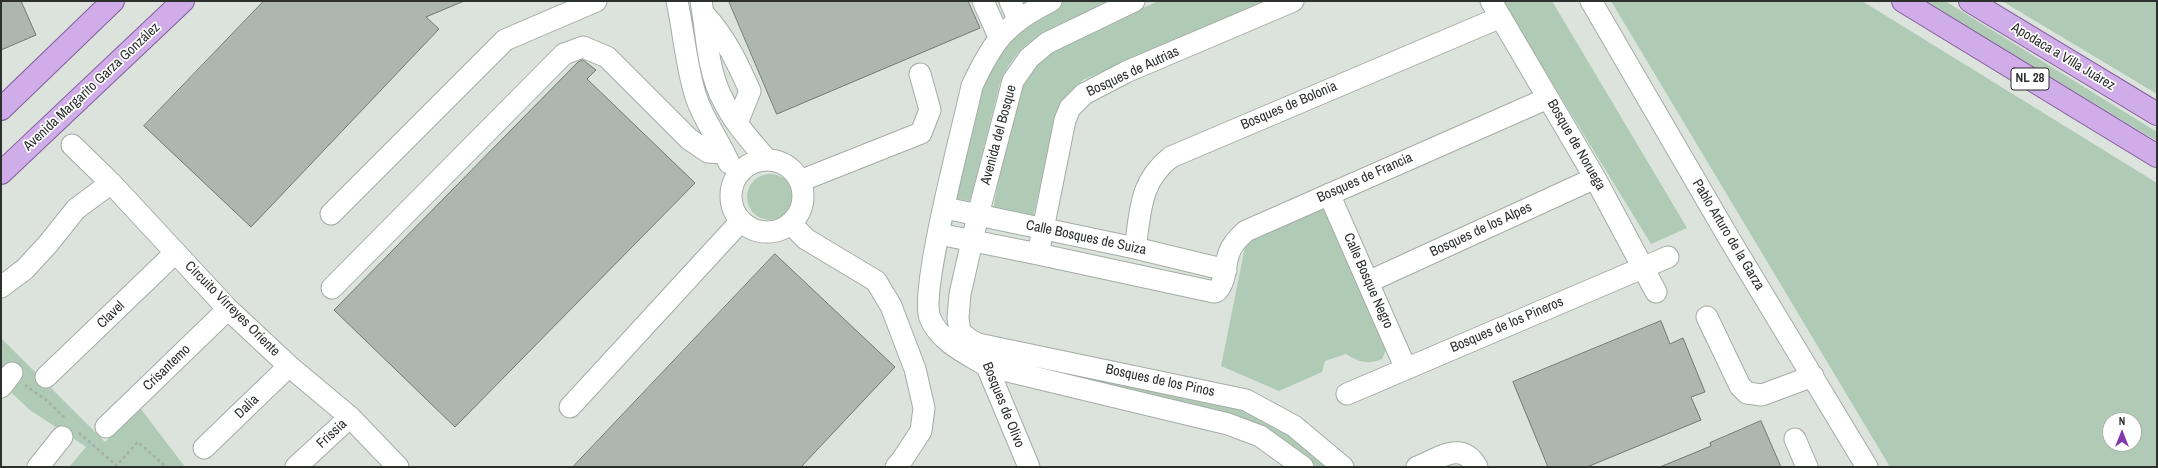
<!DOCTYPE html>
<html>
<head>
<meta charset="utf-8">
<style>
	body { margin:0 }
	#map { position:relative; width:2158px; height:468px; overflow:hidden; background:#dbe3dc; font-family:"Archivo Narrow",sans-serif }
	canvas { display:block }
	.frame { position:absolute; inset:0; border:2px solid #2d312e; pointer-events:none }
	.north { position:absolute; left:2102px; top:412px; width:40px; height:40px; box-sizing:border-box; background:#fff; border:1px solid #abadab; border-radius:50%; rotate:0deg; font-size:11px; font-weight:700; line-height:16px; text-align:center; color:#2d312e }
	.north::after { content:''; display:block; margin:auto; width:14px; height:18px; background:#8138ab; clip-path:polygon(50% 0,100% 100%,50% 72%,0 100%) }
</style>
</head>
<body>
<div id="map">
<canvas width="2158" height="468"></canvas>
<div class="frame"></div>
<div class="north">N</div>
</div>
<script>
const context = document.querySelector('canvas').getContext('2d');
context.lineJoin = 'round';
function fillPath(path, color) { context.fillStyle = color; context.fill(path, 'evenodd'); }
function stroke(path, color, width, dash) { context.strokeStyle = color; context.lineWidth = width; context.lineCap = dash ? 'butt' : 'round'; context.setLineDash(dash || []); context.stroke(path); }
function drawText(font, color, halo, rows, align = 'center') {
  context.font = font + ' "Archivo Narrow",sans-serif'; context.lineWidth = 3.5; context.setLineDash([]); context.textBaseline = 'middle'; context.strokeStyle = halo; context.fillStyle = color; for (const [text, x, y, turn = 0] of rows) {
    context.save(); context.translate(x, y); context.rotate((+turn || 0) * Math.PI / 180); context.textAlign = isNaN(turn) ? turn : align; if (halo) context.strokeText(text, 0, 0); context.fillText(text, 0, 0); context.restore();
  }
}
fillPath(new Path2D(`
	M1066,1H1116C1068,22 1021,31 1000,83L970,201L953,198L985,76L996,53L1043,11Z
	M1159,1H1267L1083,80L1071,91L1060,104L1033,217L993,209L1017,91L1024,77L1058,45Z
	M1502,1H1552L1687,228L1651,244Z
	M1611,1H1862L2157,183V467H1890ZM2110,420H2134V444H2110Z
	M1923,1H1945L2157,132V141Z
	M2002,1H2157V94Z
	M747 197a23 23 0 1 1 46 0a23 23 0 1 1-46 0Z
	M1325,201L1386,350L1382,359C1367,365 1359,362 1346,354L1325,361L1322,372L1279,391L1221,366L1247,237Z
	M1,338L105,442L141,409L185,467H69L86,447L30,410L1,383Z
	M996,353L1221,400L1275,423L1329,467H1317C1288,440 1257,422 1219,410L1001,364Z`), '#b0cbb5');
const building = new Path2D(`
	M1,1H21L36,35L1,50Z
	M264,1H464L426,17L439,29L251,227L144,126Z
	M729,1H968L980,28L777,114Z
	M583,60L596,70L587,79L695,183L455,427L334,310L578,62Z
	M775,254L895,367L801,467H573Z
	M1661,321L1670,344L1683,338L1705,392L1691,397L1701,420L1587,467H1548L1513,382Z
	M1761,421L1781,467H1660L1711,446L1710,443Z`);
fillPath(building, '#aeb6b0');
stroke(building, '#707872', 1);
const minor = new Path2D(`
	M677,1C684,33 686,66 696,97C704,121 719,140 729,163
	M701,1C707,34 707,70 723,100C734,123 751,141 767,160
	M983,1L999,37
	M1010,1L1018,19
	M1051,1C1006,23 993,41 972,86C964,124 919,291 930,318C940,342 967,354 987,366L1228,424L1260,436L1303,467
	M1134,1L1047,43L1029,58L1013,81L978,215L960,294L958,318L960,332L970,340L978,344L1246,400L1294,426L1343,467
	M1491,1L1595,178L1656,292
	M1591,1L1730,240L1867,467
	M704,14C726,38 737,62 750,91L737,123
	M72,145L111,183L228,309L289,366L350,417L398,467
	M731 196a36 36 0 1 1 72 0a36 36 0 1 1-72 0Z
	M800,181L921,133L930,110L920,74
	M1329,194L1406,369
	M945,208L1135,248L1226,270
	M331,214L505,40L596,1
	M791,224L806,239L876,281L891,306L915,369L924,408L921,431L902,460L896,467
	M939,234L1038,254L1214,292L1217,291C1227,279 1224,266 1229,253C1232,244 1239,237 1246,231L1548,98
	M1135,248C1141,211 1139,182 1171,157L1501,17
	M1038,254L1065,120L1070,108L1084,94L1126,72L1293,1
	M1368,282L1595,178
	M1,287L25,269L48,244L76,209L111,183
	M332,288L564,54L583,47L607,57L689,139L708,152L724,153
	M1707,317L1740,386L1747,393L1762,395L1813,376
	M983,357L1029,467
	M46,377L175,253
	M1,387L12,373
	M1347,394L1668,257
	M570,407L741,221
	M106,427L228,309
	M1795,439L1807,467
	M204,448L289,366
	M38,467L62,437
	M296,467L350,417
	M1417,467C1440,458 1462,440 1477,467`);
const major = new Path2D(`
	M1903,1L2157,156
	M1970,1L2157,114
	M1,109L113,1
	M1,173L183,1`);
stroke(minor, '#a4aca6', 23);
stroke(major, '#835d9c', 24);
stroke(new Path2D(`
	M25,385L46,400L66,419
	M79,433L116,465
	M115,467L138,442L166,467`), '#a6ada7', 2.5, [3, 3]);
stroke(minor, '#fff', 21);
stroke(major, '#d0ace8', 22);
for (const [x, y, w] of [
	[2030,79,38]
]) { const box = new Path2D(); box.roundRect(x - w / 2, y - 11, w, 22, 3); context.fillStyle = '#fff'; context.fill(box); stroke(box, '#2d312e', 1); }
drawText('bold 13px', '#2d312e', null, [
	["NL 28",2030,79]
]);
drawText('14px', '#2d312e', '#fff', [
	["Apodaca a Villa Juárez",2063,57,31],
	["Bosques de Autrias",1133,72,-25],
	["Avenida Margarito Garza González",92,87,-43],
	["Bosques de Bolonia",1289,106,-23],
	["Avenida del Bosque",999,135,-75],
	["Bosque de Noruega",1576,145,60],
	["Bosques de Francia",1365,178,-24],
	["Bosques de los Alpes",1481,230,-25],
	["Pablo Arturo de la Garza",1728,235,59],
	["Calle Bosques de Suiza",1086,238,12],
	["Calle Bosque Negro",1368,281,66],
	["Circuito Virreyes Oriente",232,309,45],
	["Clavel",111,315,-44],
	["Bosques de los Pineros",1507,325,-23],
	["Crisantemo",167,368,-44],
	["Bosques de los Pinos",1160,381,12],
	["Bosques de Olivo",1003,405,68],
	["Dalia",247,407,-44],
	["Frissia",332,434,-43]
]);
</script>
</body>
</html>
